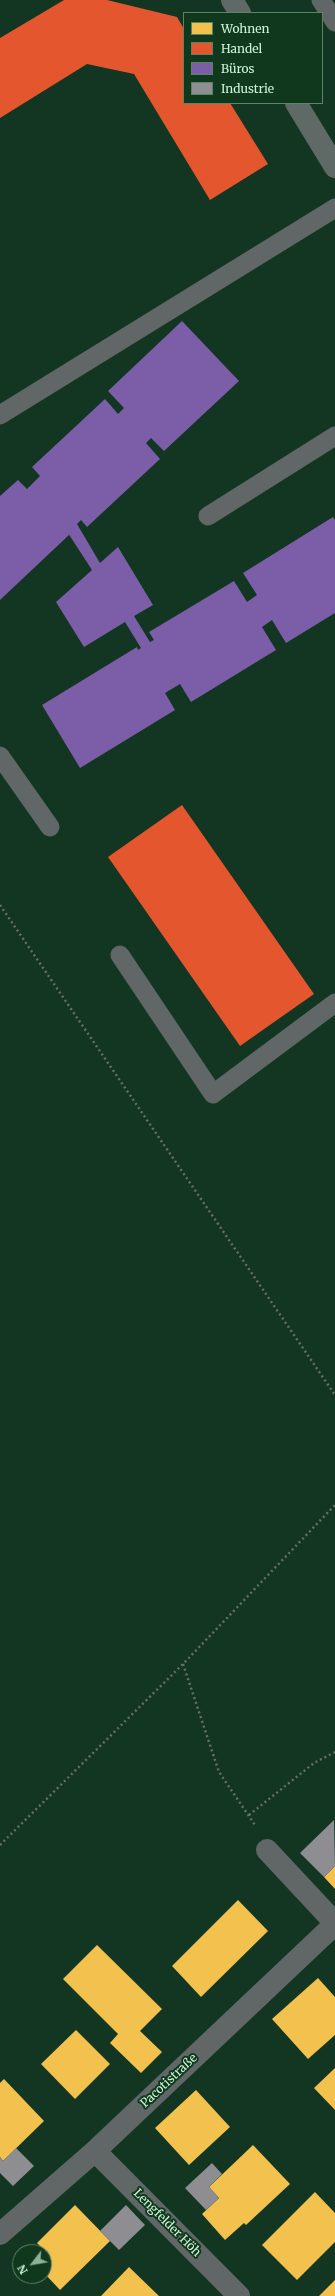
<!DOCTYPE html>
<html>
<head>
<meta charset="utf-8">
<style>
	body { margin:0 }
	#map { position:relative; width:335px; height:2296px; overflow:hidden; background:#133622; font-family:Merriweather,serif }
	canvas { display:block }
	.legend { position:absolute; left:183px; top:12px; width:140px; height:92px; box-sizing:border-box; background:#0f381d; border:1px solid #5b8367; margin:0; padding:5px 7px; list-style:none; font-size:12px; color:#cef4d7 }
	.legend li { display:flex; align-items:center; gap:8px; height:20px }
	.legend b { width:20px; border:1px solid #5b8367 }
	.north { position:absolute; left:12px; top:2244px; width:40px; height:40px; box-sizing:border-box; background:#0f381d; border:1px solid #5b8367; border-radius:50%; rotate:239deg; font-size:11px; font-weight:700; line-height:16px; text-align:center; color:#cef4d7 }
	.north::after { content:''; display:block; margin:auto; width:14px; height:18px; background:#8db298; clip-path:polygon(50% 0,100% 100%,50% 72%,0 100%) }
</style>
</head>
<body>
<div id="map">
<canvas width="335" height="2296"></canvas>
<ul class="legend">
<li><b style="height:11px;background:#f2c14e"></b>Wohnen</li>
<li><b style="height:11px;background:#e4572e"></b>Handel</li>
<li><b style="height:11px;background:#7b5ea7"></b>Büros</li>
<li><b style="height:11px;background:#8d8d92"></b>Industrie</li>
</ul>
<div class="north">N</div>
</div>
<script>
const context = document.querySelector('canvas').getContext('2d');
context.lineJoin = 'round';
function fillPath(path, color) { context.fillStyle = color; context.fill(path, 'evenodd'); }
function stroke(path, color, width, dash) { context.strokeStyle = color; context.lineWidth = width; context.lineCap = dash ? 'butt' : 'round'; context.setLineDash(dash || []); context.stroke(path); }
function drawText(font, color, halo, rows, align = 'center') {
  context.font = font + ' Merriweather,serif'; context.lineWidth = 4; context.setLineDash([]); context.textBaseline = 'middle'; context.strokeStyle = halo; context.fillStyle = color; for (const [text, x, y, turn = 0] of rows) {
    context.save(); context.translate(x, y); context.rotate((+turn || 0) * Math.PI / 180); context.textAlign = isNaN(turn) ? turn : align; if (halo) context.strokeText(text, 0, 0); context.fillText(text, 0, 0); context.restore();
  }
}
fillPath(new Path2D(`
	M335,1866V1889L324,1877Z
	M238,1900L268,1931L201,1997L172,1966Z
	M97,1945L162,2009L140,2031L162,2052L141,2073L110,2043L118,2034L63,1979Z
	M318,1978L335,1997V2035L308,2059L272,2019Z
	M76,2030L110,2064L75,2099L41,2064Z
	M335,2068V2110L314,2088Z
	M4,2079L44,2121L3,2161L0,2157V2083Z
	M196,2090L230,2127L189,2165L155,2128Z
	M253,2145L290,2184L246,2225L244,2223L225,2240L202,2214L219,2198L209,2187Z
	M315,2192L335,2213V2242L297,2280L262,2245Z
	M75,2205L110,2241L60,2290L44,2273V2256L47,2253L37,2243Z
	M129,2267L159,2296H101Z
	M335,2280V2296H319Z`), '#f2c14e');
fillPath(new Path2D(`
	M64,0H107L177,17L184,29V103H230L268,164L210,200L134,74L87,64L0,118V38Z
	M182,805L314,994L240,1046L108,857Z`), '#e4572e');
fillPath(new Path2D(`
	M182,321L239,381L164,451L151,438L146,443L160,459L87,527L81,520L77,524L100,563L118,547L153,605L134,616L150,642L154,640L149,632L234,581L247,602L257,595L243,573L333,517L335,520V613L286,643L272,620L262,627L276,650L191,702L180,684L165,693L175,710L80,768L42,705L137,647L138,650L141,648L125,622L84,647L56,602L92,570L68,533L69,535L0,600V496L18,480L27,489L40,476L32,467L105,399L118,414L124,408L108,391Z`), '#7b5ea7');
fillPath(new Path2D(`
	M334,1820L335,1866L324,1877L300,1853Z
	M16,2148L34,2166L13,2186L0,2173V2157L3,2161Z
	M212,2163L222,2174L209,2187L219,2198L206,2210L185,2188Z
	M126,2205L145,2225L119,2250L100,2231Z`), '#8d8d92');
stroke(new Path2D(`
	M0,905L335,1395
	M183,1664L219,1772L255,1825
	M249,1815L314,1763L335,1752
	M0,1845L183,1664L335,1505`), '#656e69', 2.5, [2, 3]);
stroke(new Path2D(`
	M321,0L335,22
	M0,415L335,208
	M208,516L335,436
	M0,756L50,827
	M120,955L213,1094L335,1003`), '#606766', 19);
stroke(new Path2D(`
	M267,1850L335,1923
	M95,2151L239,2296
	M0,2234L95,2151L335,1924`), '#606766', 22);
stroke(new Path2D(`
	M232,0L240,13
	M296,103L335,167`), '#5f6966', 22);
drawText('12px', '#cef4d7', '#0f381d', [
	["Pacotistraße",169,2081,-43],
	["Lengfelder Höh",167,2223,45]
]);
</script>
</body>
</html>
